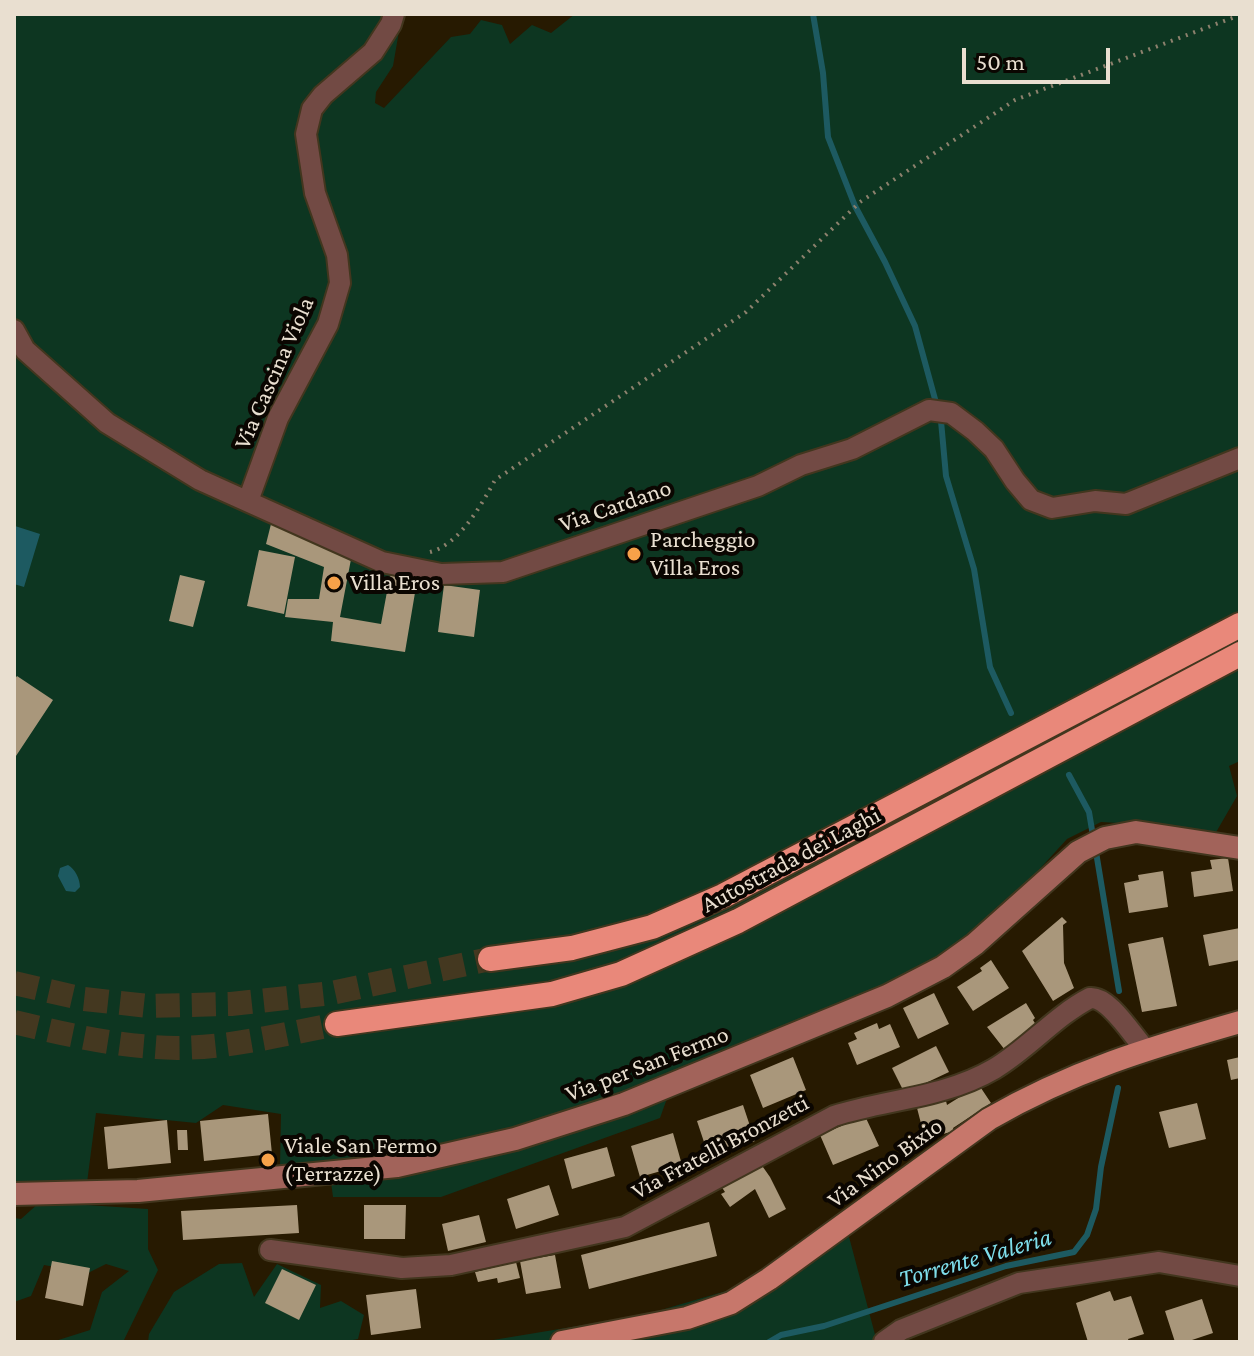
<!DOCTYPE html>
<html>
<head>
<meta charset="utf-8">
<style>
	body { margin:0 }
	#map { position:relative; width:1254px; height:1356px; overflow:hidden; background:#271a01; font-family:"Crimson Pro",serif }
	canvas { display:block }
	.frame { position:absolute; inset:0; border:16px solid #e9dfd0; pointer-events:none }
	.scale { position:absolute; left:962px; top:48px; width:148px; height:36px; box-sizing:border-box; border:4px solid #e9dfd0; border-top:0; padding-left:10px; font-size:24px; line-height:28px; white-space:nowrap; color:#e9dfd0; -webkit-text-stroke:6px #0b0601; paint-order:stroke }
</style>
</head>
<body>
<div id="map">
<canvas width="1254" height="1356"></canvas>
<div class="frame"></div>
<div class="scale">50 m</div>
</div>
<script>
const context = document.querySelector('canvas').getContext('2d');
context.lineJoin = 'round';
function fillPath(path, color) { context.fillStyle = color; context.fill(path, 'evenodd'); }
function stroke(path, color, width, dash) { context.strokeStyle = color; context.lineWidth = width; context.lineCap = dash ? 'butt' : 'round'; context.setLineDash(dash || []); context.stroke(path); }
function drawText(font, color, halo, rows, align = 'center') {
  context.font = font + ' "Crimson Pro",serif'; context.lineWidth = 8; context.setLineDash([]); context.textBaseline = 'middle'; context.strokeStyle = halo; context.fillStyle = color; for (const [text, x, y, turn = 0] of rows) {
    context.save(); context.translate(x, y); context.rotate((+turn || 0) * Math.PI / 180); context.textAlign = isNaN(turn) ? turn : align; if (halo) context.strokeText(text, 0, 0); context.fillText(text, 0, 0); context.restore();
  }
}
fillPath(new Path2D(`
	M14,14H402L393,66L376,92L375,103L384,108L451,37L470,34L481,20L502,25L510,44L532,25L551,33L575,14H1240V761L1229,766L1237,796L1211,841L1169,826L1101,822L1067,839L1016,895L931,970L675,1076L660,1118L441,1197H333L329,1167L280,1168L281,1114L223,1105L196,1123L96,1113L87,1183L14,1185Z
	M40,1202L148,1209V1249L158,1270L123,1342H52L90,1330L102,1292L129,1271L106,1264L88,1273L44,1265L31,1296L14,1302V1218L21,1219Z
	M844,1218L877,1342H481L644,1315L733,1289Z
	M242,1263L254,1297L277,1264L321,1285L320,1308L341,1301L364,1315L358,1339L343,1342H148L149,1334L174,1292L219,1264Z`), '#0d3621');
fillPath(new Path2D(`
	M15,526L40,534L24,587L14,584Z
	M68,865C75,869 80,879 80,887L75,892L66,891L58,876L60,868Z`), '#1d5a61');
stroke(new Path2D(`
	M813,14L823,73L828,137L855,206L885,262L915,326L941,421L946,476L974,569L990,667L1011,713
	M1069,775L1089,812L1093,836
	M1096,852L1119,991
	M769,1342L781,1335L824,1326L1006,1266L1074,1252L1087,1235L1096,1209L1101,1167L1118,1088`), '#1d5a61', 6);
fillPath(new Path2D(`
	M272,520L352,554L340,617L381,624L391,570L418,575L405,652L331,641L333,622L285,617L288,599H319L324,567L266,544Z
	M259,550L295,557L284,614L247,606Z
	M180,575L205,581L193,627L169,621Z
	M444,585L480,590L474,637L438,632Z
	M17,676L53,700L14,759V680Z
	M1228,858L1233,891L1194,897L1191,872L1212,869L1210,860Z
	M1163,871L1168,907L1129,913L1124,883L1139,880L1138,875Z
	M1062,917L1067,922L1063,925L1064,963L1074,988L1053,1001L1022,951Z
	M1240,928V960L1209,966L1203,935Z
	M1163,937L1177,1006L1142,1012L1128,944Z
	M991,960L1009,988L973,1011L957,987L982,971L980,968Z
	M934,993L949,1024L918,1039L903,1008Z
	M1026,1003L1035,1018L1033,1020L1038,1028L1005,1050L987,1027Z
	M877,1023L879,1029L890,1024L900,1047L857,1065L848,1043L857,1039L854,1033Z
	M936,1046L949,1072L913,1089L911,1086L903,1090L892,1068Z
	M793,1057L806,1090L763,1108L750,1075Z
	M1240,1057V1078L1231,1080L1227,1060Z
	M979,1085L991,1103L953,1128L954,1131L925,1139L917,1108L946,1101L947,1105Z
	M1197,1103L1206,1139L1169,1148L1159,1112Z
	M743,1105L755,1141L709,1157L697,1121Z
	M268,1114L272,1154L204,1161L200,1121Z
	M865,1116L879,1146L833,1165L820,1135Z
	M167,1120L171,1163L108,1169L104,1127Z
	M177,1130H187L188,1150H178Z
	M673,1133L682,1165L640,1177L631,1146Z
	M607,1147L615,1176L572,1189L564,1159Z
	M758,1160L770,1177L786,1209L769,1218L755,1189L730,1207L721,1194L725,1192L721,1186Z
	M549,1185L559,1215L516,1229L507,1199Z
	M297,1205L299,1233L183,1240L181,1211Z
	M364,1205H406L405,1239H364Z
	M479,1215L486,1242L448,1251L442,1224Z
	M709,1222L717,1256L589,1289L581,1255Z
	M555,1255L561,1288L526,1294L520,1261Z
	M52,1261L90,1268L83,1306L45,1298Z
	M516,1262L520,1278L498,1283L497,1278L478,1282L475,1272Z
	M282,1269L316,1285L299,1320L265,1303Z
	M416,1289L421,1328L371,1335L366,1295Z
	M1110,1291L1114,1301L1131,1296L1144,1334L1128,1339L1129,1342H1088L1076,1303Z
	M1202,1299L1213,1333L1186,1342H1175L1165,1311Z`), '#a9977b');
stroke(new Path2D(`
	M14,983L84,999L148,1006L231,1004L332,993L490,959
	M14,1022C60,1033 106,1044 154,1047C215,1052 278,1035 337,1024`), '#443820', 24, [24, 12]);
const minor = new Path2D(`
	M14,330L25,350L107,423L200,480L382,562L441,574L503,572L758,486L801,465L852,449L929,410L951,413L975,431L994,449L1015,481L1031,500L1052,508L1095,501L1126,504L1240,458
	M248,501L278,418L328,324L340,283L337,255L315,193L306,134L312,109L323,95L373,52L391,24L394,14
	M270,1250L402,1268L451,1265L625,1227L834,1116C888,1099 944,1098 994,1069C1028,1049 1055,1016 1090,998C1109,996 1132,1035 1145,1049
	M884,1342L901,1330L1019,1283L1159,1262L1240,1276`);
const secondary = new Path2D(`
	M14,1194L138,1191L397,1166L515,1139L624,1104L887,996L943,967L975,944L1078,852L1105,838L1136,832L1240,848`);
const primary = new Path2D(`
	M562,1342L687,1318L731,1303L769,1279L989,1119C1072,1071 1149,1048 1240,1022`);
const motorway = new Path2D(`
	M490,959L572,948L652,927L723,896L1240,625
	M337,1024L552,994L621,974L738,921L1240,654`);
stroke(minor, '#42361e', 24);
stroke(secondary, '#42361e', 26);
stroke(primary, '#42361e', 26);
stroke(motorway, '#42361e', 28);
stroke(new Path2D(`
	M430,552C459,545 482,504 495,480L746,312L860,202L1015,100L1240,15`), '#8c816d', 4, [2, 6]);
stroke(minor, '#724a44', 20);
stroke(secondary, '#a2635a', 22);
stroke(primary, '#c7776b', 22);
stroke(motorway, '#e9887a', 24);
for (const [x, y, r, color] of [
	[634,554,8,"#f7a149"],
	[334,583,8,"#f7a149"],
	[268,1160,8,"#f7a149"]
]) { const dot = new Path2D(); dot.arc(x, y, r, 0, 2 * Math.PI); context.fillStyle = color; context.fill(dot); stroke(dot, '#0b0601', 3); }
drawText('24px', '#e9dfd0', '#0b0601', [
	["Via Cascina Viola",274,373,-66],
	["Via Cardano",615,506,-19],
	["Autostrada dei Laghi",791,860,-28],
	["Via per San Fermo",647,1064,-21],
	["Via Fratelli Bronzetti",720,1147,-28],
	["Via Nino Bixio",885,1163,-36]
]);
drawText('24px', '#e9dfd0', '#0b0601', [
	["Parcheggio",650,540],
	["Villa Eros",650,568],
	["Villa Eros",350,583],
	["Viale San Fermo",284,1146],
	["(Terrazze)",284,1174]
], 'left');
drawText('italic 26px', '#7eddea', '#0b0601', [
	["Torrente Valeria",975,1258,-16]
]);
</script>
</body>
</html>
